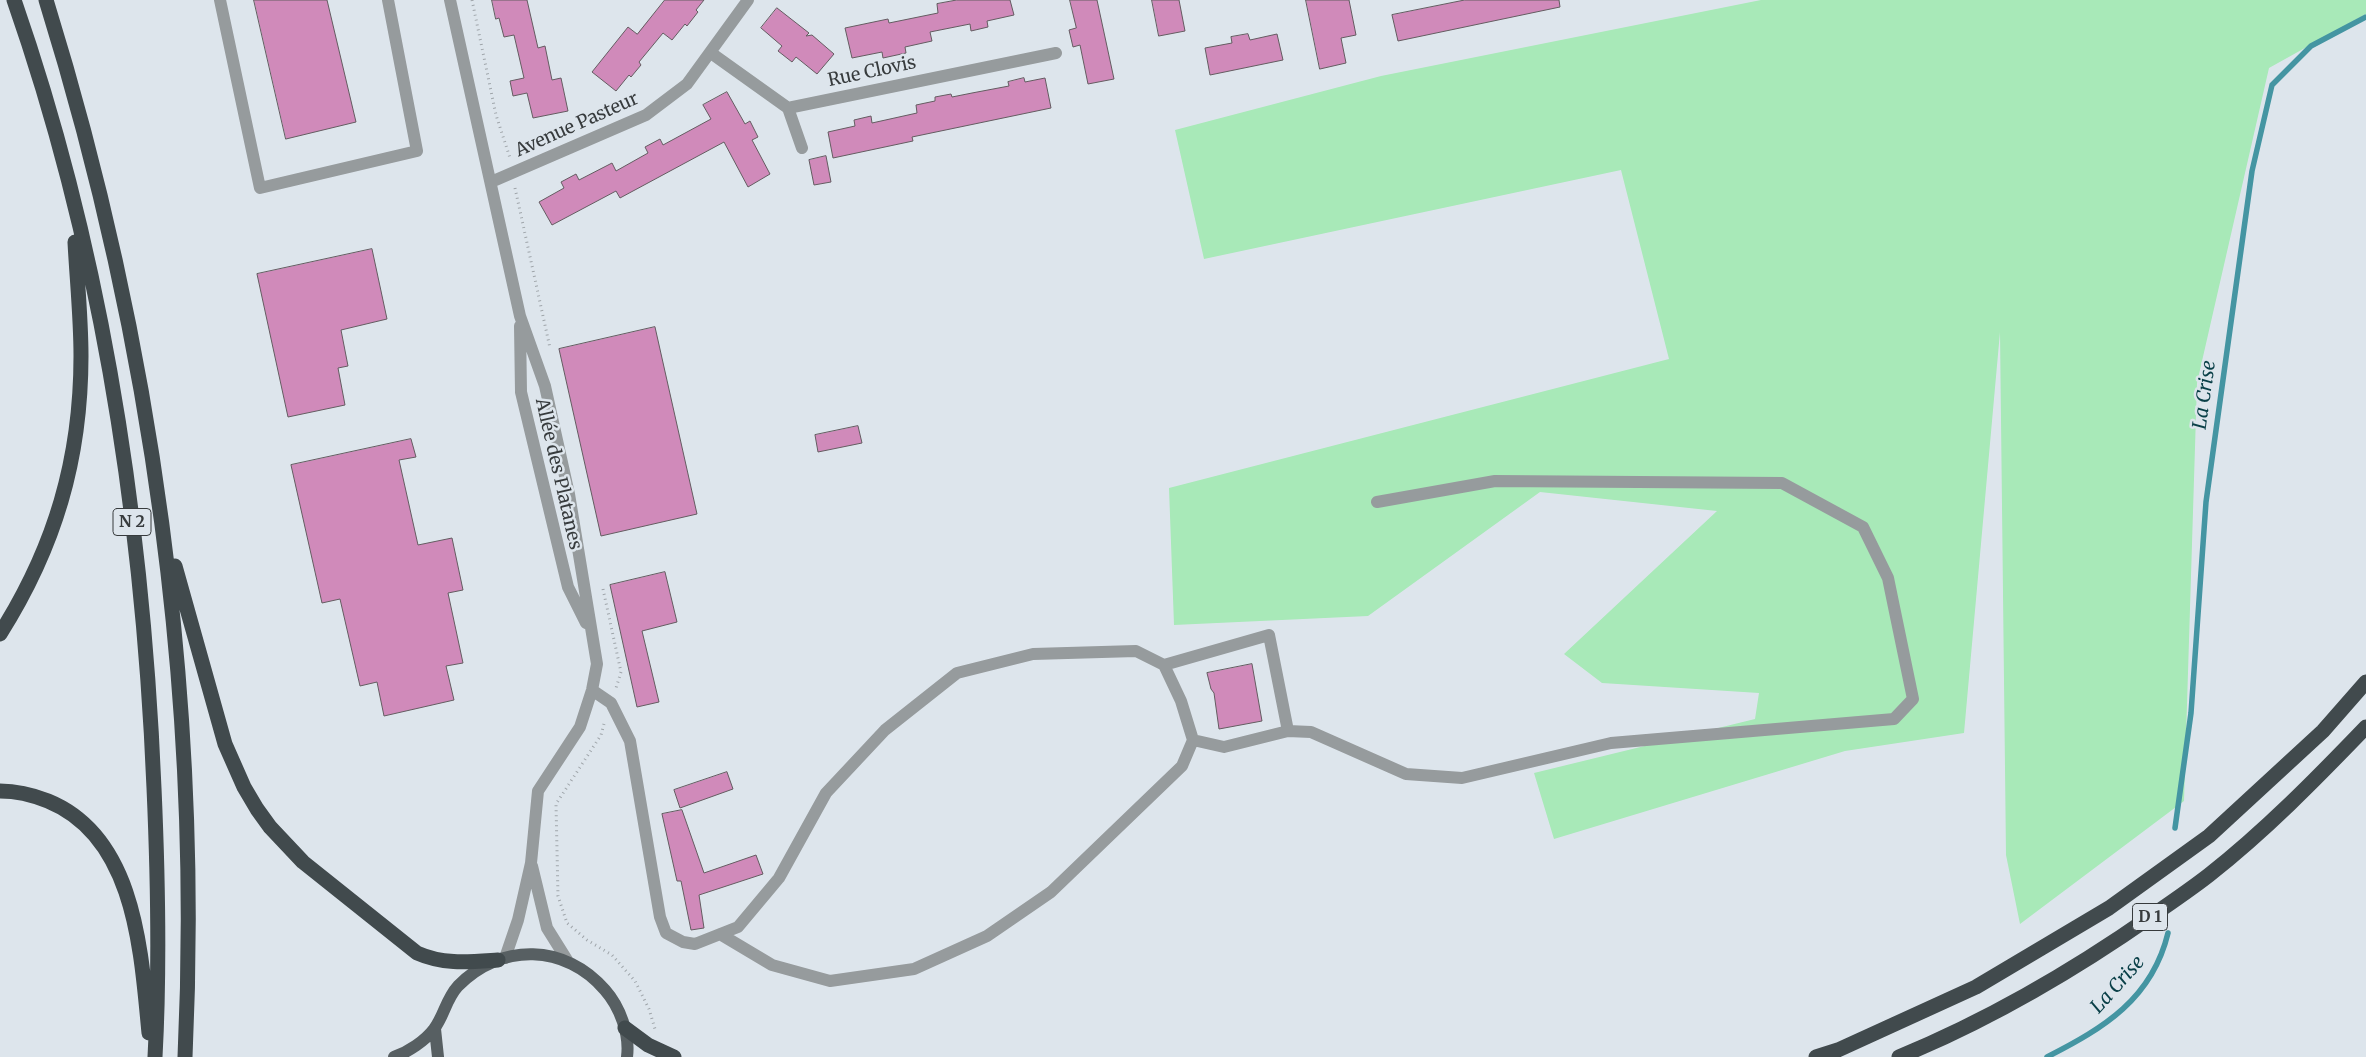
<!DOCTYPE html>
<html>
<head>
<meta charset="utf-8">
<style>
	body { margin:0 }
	canvas { display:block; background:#dde5ec }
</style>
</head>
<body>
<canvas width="2366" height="1057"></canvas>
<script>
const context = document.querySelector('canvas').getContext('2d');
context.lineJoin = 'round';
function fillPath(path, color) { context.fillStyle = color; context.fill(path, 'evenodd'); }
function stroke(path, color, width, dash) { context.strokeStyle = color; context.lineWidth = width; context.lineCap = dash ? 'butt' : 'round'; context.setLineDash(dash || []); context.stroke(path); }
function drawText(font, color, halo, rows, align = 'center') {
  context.font = font + ' Merriweather,serif'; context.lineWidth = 5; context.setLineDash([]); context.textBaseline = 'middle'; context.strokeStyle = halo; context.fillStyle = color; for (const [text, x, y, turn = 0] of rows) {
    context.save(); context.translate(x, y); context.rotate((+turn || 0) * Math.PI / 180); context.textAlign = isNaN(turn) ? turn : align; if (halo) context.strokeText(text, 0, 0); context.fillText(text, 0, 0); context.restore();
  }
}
fillPath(new Path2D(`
	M1761,0H2366V14L2269,68L2197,383L2184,801L2020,924L2006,855L2000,332L1964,733L1845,751L1554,839L1534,773L1755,719L1759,693L1602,683L1564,654L1717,511L1540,492L1368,616L1174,625L1169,488L1669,359L1621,170L1204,259L1175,130L1381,76Z`), '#a8e9b8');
stroke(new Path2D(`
	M2175,828L2191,713L2206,502L2252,171L2272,85L2311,46L2366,17
	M2047,1057C2104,1028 2152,999 2168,933`), '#4495a2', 5.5);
const building = new Path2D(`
	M254,0H327L356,122L286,139Z
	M492,0H527L538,48L545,46L552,80L561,78L568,111L533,118L527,93L513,96L510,81L524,78L514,35L504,37L499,18L496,19Z
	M665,0H704L696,10L698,12L687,26L685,24L672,40L663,33L639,62L641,65L631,77L629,75L616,91L592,72L628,27L637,34Z
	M957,0H1010L1014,15L987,21L988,27L971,31L970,24L930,32L932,41L905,47L906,53L883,58L882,52L852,58L845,28L888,19L889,23L938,13L937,4Z
	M1070,0H1097L1114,79L1088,84L1080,45L1073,47L1069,30L1076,28Z
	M1152,0H1179L1185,31L1159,36Z
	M1306,0H1349L1356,35L1341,38L1346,63L1320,69Z
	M1465,0H1559L1560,7L1398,41L1392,15Z
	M777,8L809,33L806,36L812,35L834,54L817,74L796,57L792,62L778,51L782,46L761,28Z
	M1248,34L1250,40L1277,34L1283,60L1210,75L1205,48L1232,43L1231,37Z
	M1024,78L1025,82L1045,78L1051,108L912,137L913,141L833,158L828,132L855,126L854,120L871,116L872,123L917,113L916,105L935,101V97L951,94L952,97L972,93L1009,86L1008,82Z
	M727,92L745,124L750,121L758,137L752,140L770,174L748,187L724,142L620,198L616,191L552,225L539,202L564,188L561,182L576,174L579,180L612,163L616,171L648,153L645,147L660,139L663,145L711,119L703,105Z
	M826,156L831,182L814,185L809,160Z
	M372,249L387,319L341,330L348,366L338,368L345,405L288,417L257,274Z
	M655,327L697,514L601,536L559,349Z
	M858,426L862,443L818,452L815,435Z
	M411,439L416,457L399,460L418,545L452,538L463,590L448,593L463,663L446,666L454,700L384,716L377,682L360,686L340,599L322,603L291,465Z
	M665,572L677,622L642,631L659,702L637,707L610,585Z
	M1252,664L1262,721L1219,729L1214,693L1211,689L1207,673Z
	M727,772L733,789L680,808L674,790Z
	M682,810L704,873L756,855L763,874L699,895L704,928L691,930L681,881H677L662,814Z`);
fillPath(building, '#d08aba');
stroke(building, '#645c61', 1);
stroke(new Path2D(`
	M472,0L496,115L510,158
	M515,188L550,348
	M603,589L621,672L616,688
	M604,724L601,735L556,804L558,896L567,923L587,940L612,955L635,981L649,1009L655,1029`), '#9fa5aa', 3, [1, 4]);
stroke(new Path2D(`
	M220,0L260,188L417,151L388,0
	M450,0L520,316L545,386L569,494L597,664L592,690L580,727L538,791L531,863L518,920L505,958
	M711,53L788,108L1056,53
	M788,108L802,148
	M491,182L646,115L687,84L748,0
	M520,326L521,392L568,587L586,623
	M1164,665L1269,635L1288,731L1224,747L1193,740
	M592,690L611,703L630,741L660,917L666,933L683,942L695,944L738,927L779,878L826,793L885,730L957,673L1033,654L1136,651L1164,665L1181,701L1193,740L1182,766L1051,892L987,936L914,969L830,981L772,965L720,934
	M1288,731L1311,732L1406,774L1462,778L1611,743L1894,719L1913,699L1888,578L1863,527L1782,483L1495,481L1377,502
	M532,866L547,928L567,960`), '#969b9d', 12);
stroke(new Path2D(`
	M435,1029L438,1057
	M394,1057C408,1052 425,1041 434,1029C444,1016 446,999 458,986C501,942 566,944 605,990C620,1007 630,1034 627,1057`), '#575f62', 12);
stroke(new Path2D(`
	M14,0C102,252 143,522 154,788C158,878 160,967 155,1057
	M46,0C152,341 202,699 185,1057
	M175,566L225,744L244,787L257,809L270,827L303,862L417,953C444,965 469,962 498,960
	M0,634C55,547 81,459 81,356C81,318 77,280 75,242
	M0,791C16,791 33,795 48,801C136,837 141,952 149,1033
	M625,1028L648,1045L674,1057
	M1816,1057L1838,1050L1976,987L2109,908L2209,836L2323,731L2366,682
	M1899,1057C1989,1020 2073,971 2153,915C2172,902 2191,889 2209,875C2265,831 2316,779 2366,727`), '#414a4d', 15);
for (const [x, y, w] of [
	[132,522,38],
	[2150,917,35]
]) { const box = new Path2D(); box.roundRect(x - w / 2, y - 13.5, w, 27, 4); context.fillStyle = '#dde5ec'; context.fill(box); stroke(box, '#373b3d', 1); }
drawText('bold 16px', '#373b3d', null, [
	["N 2",132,522],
	["D 1",2150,917]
]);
drawText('18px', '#373b3d', '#dde5ec', [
	["Rue Clovis",872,72,-12],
	["Avenue Pasteur",577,125,-24],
	["Allée des Platanes",558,474,77]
]);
drawText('italic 19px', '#093f47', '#dde5ec', [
	["La Crise",2205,395,-82],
	["La Crise",2118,985,-48]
]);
</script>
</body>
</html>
